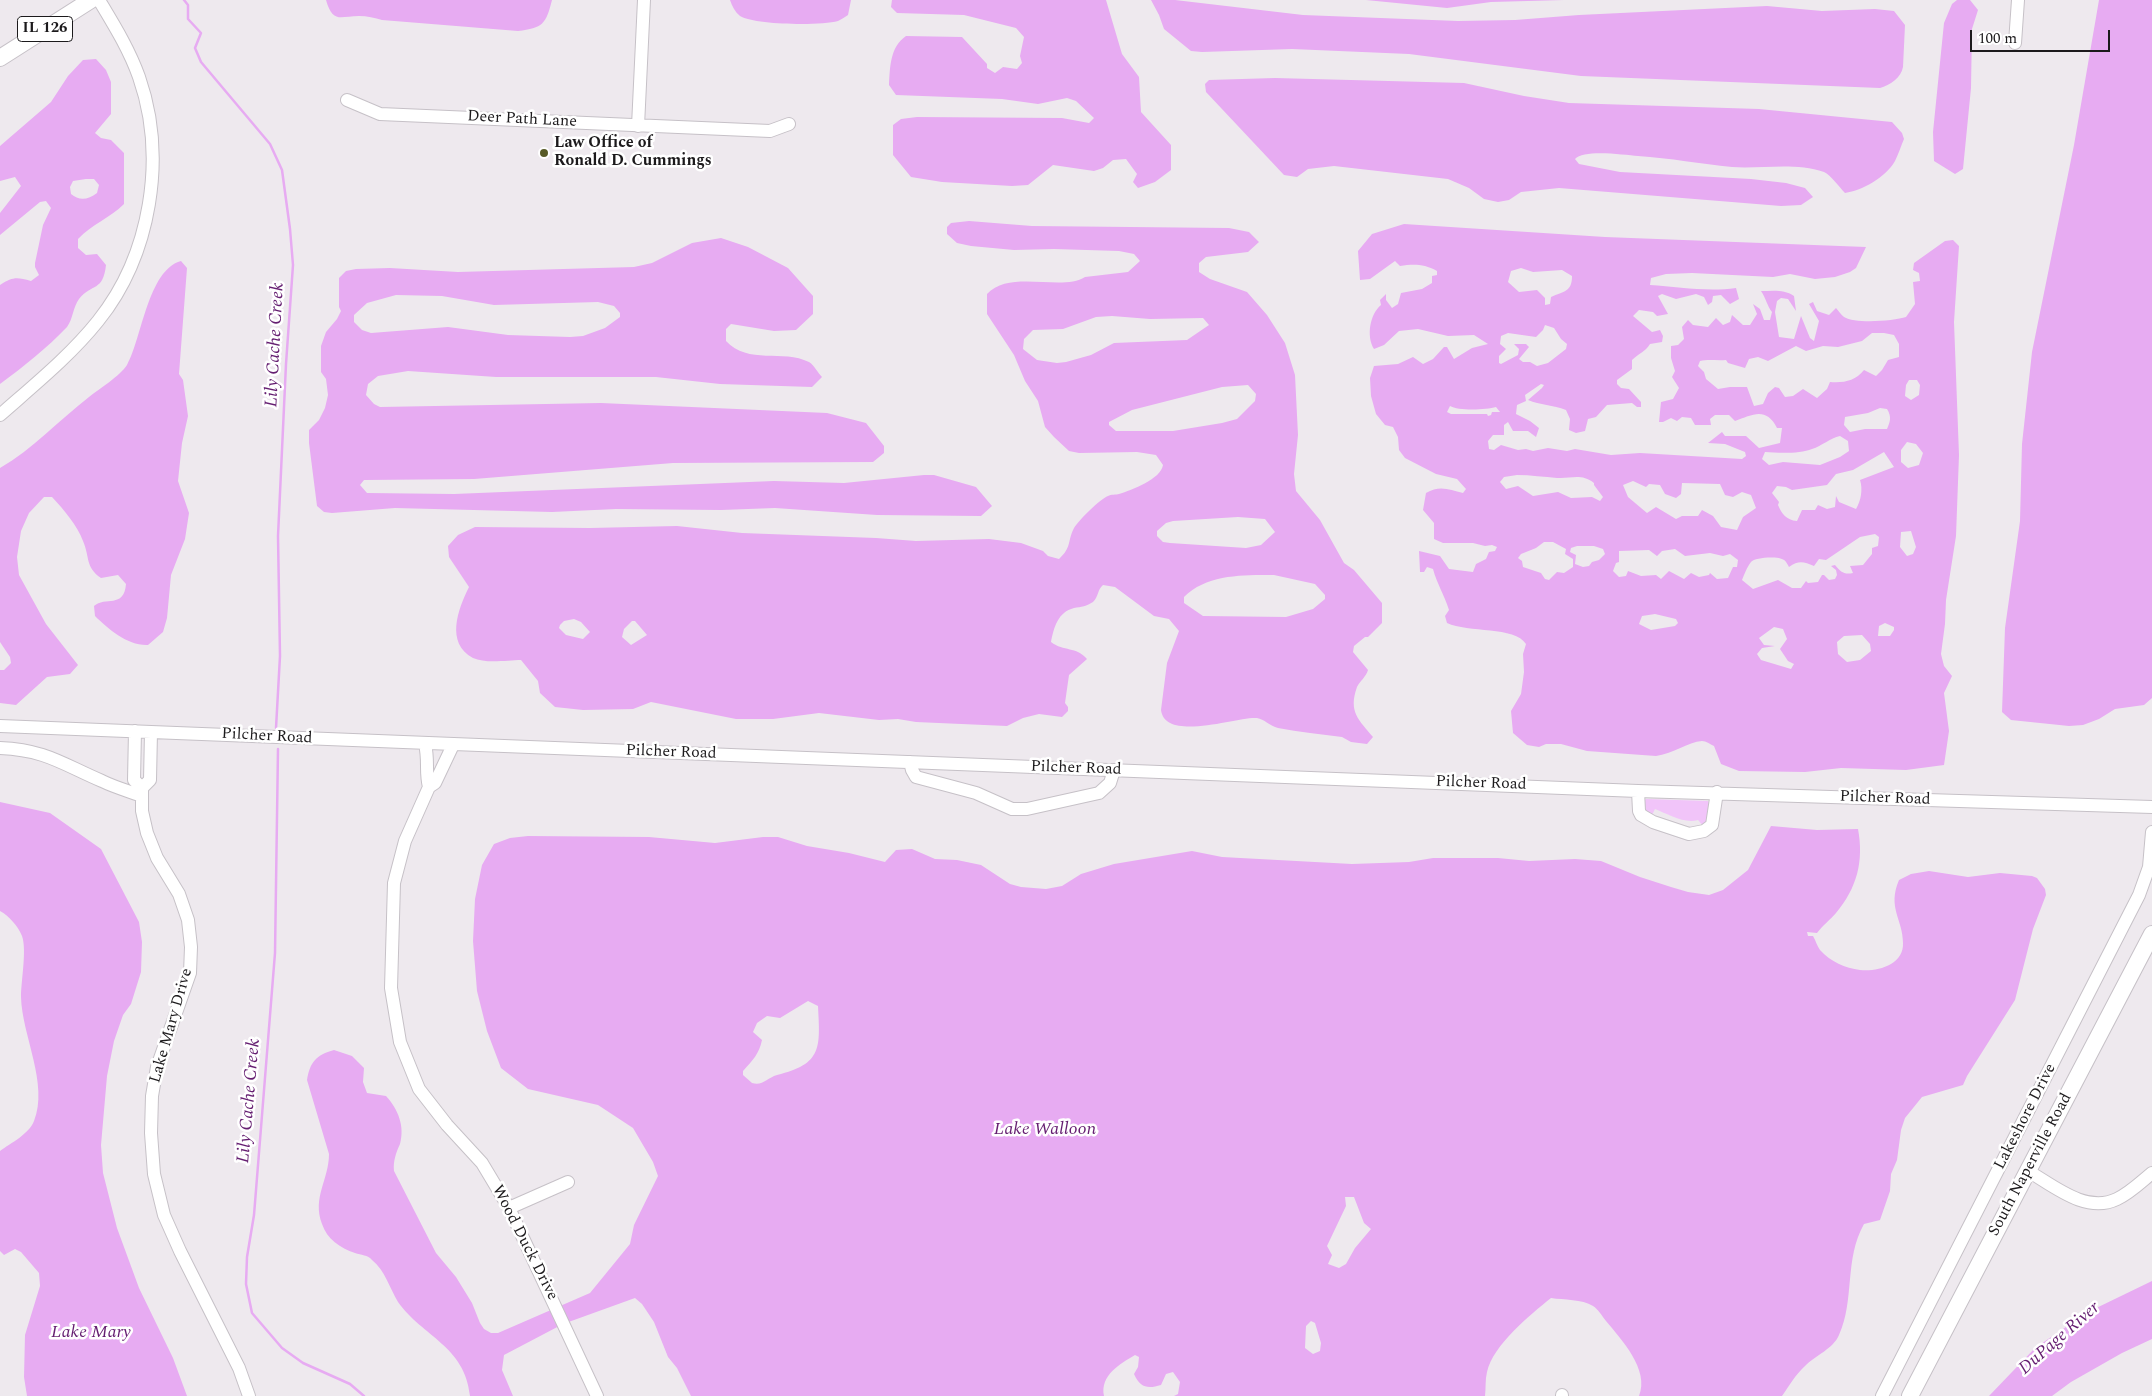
<!DOCTYPE html>
<html>
<head>
<meta charset="utf-8">
<style>
	body { margin:0 }
	#map { position:relative; width:2152px; height:1396px; overflow:hidden; background:#eee9ee; font-family:Spectral,serif }
	canvas { display:block }
	.scale { position:absolute; left:1970px; top:30px; width:140px; height:22px; box-sizing:border-box; border:2px solid #1c1a1c; border-top:0; padding-left:6px; font-size:15px; line-height:18px; white-space:nowrap; color:#1c1a1c; -webkit-text-stroke:4px #fff; paint-order:stroke }
</style>
</head>
<body>
<div id="map">
<canvas width="2152" height="1396"></canvas>
<div class="scale">100 m</div>
</div>
<script>
const context = document.querySelector('canvas').getContext('2d');
context.lineJoin = 'round';
function fillPath(path, color) { context.fillStyle = color; context.fill(path, 'evenodd'); }
function stroke(path, color, width, dash) { context.strokeStyle = color; context.lineWidth = width; context.lineCap = dash ? 'butt' : 'round'; context.setLineDash(dash || []); context.stroke(path); }
function drawText(font, color, halo, rows, align = 'center') {
  context.font = font + ' Spectral,serif'; context.lineWidth = 5; context.setLineDash([]); context.textBaseline = 'middle'; context.strokeStyle = halo; context.fillStyle = color; for (const [text, x, y, turn = 0] of rows) {
    context.save(); context.translate(x, y); context.rotate((+turn || 0) * Math.PI / 180); context.textAlign = isNaN(turn) ? turn : align; if (halo) context.strokeText(text, 0, 0); context.fillText(text, 0, 0); context.restore();
  }
}
fillPath(new Path2D(`
	M1646,799L1708,801L1712,807L1704,827L1698,820C1684,824 1668,814 1655,809L1651,817L1644,812V801Z`), '#f1c4f9');
fillPath(new Path2D(`
	M326,0H552C546,24 543,28 518,31L382,20C375,18 367,16 359,16C340,16 333,24 326,0Z
	M730,0H851L848,15C845,17 842,19 838,21C820,26 755,25 740,16C735,12 732,6 730,0Z
	M892,0H1106L1122,54L1139,77L1141,112L1171,145V170L1155,182L1138,188L1133,182L1137,174L1126,159L1113,160L1103,168L1094,171L1053,165L1028,185L1012,186L942,182L911,177L893,155V125L901,119L917,117L1062,118L1089,123L1094,118L1076,101L1067,98L1038,104L1002,99L896,95L889,85C890,67 890,47 906,36L962,37L987,64V68L995,73L1003,67L1017,69L1022,63L1020,56L1024,37L1016,28L964,15L897,13L891,7Z
	M1151,0H1175L1303,15L1458,21L1515,20L1579,15L1767,6L1822,11L1875,9L1894,11L1905,25L1903,67C1901,78 1890,85 1880,88L1581,76L1409,54L1292,49L1202,52L1191,51L1164,29L1159,15Z
	M1366,0H1564L1491,2L1447,8Z
	M1957,0H1970L1978,10L1972,29L1971,88L1963,169L1955,174L1934,161L1933,132L1944,23L1952,4Z
	M2099,0H2152V698L2144,705L2115,709L2099,719L2083,725L2069,726L2011,720L2002,712L2005,628L2020,521L2022,444L2032,352L2074,145Z
	M96,59L106,70L111,82V114L95,133L101,138L111,140L124,153V204C110,218 92,224 78,239V248L86,255L97,254L106,265C103,292 92,283 79,299C73,307 73,319 67,327C47,348 23,367 0,384V285C13,277 16,277 31,281L39,275L35,267V263L43,225L51,208L46,201L40,202L0,235V213L21,186L15,177L0,181V146L51,102L68,76L83,60ZM86,179H94L99,185L97,193C88,200 79,201 71,194L70,187L73,181Z
	M1275,78L1464,83L1524,96L1569,103L1759,109L1892,122L1902,133L1904,139C1901,146 1898,155 1895,161C1885,178 1863,190 1845,193C1839,187 1831,175 1824,172C1795,162 1762,169 1732,167C1701,164 1670,158 1638,156C1624,155 1584,149 1575,159L1579,164L1620,172L1751,179L1786,183L1805,188L1813,197L1801,205L1781,206L1559,188L1521,192L1509,200L1498,202L1484,199L1469,188L1448,179L1334,166L1308,169L1297,177L1284,175L1206,92L1205,84L1209,80Z
	M969,221L1032,226L1229,228L1249,232L1259,242L1248,252L1206,257L1199,263V272L1210,279L1247,292L1267,315L1285,343L1295,375L1298,435L1294,474L1296,491L1320,520L1344,563L1354,570L1382,603V623L1368,637H1365L1354,646L1353,652L1368,670C1366,677 1360,681 1357,687C1348,712 1359,720 1373,737L1367,744L1351,742L1342,737C1321,734 1299,732 1278,728C1270,726 1264,719 1257,718C1239,716 1165,743 1161,710L1167,663L1179,631L1169,619L1154,616L1115,587L1103,585C1097,590 1099,596 1093,602C1087,606 1081,607 1074,608C1058,612 1054,627 1051,642C1064,652 1076,646 1087,659L1069,675L1065,703L1068,707V711L1062,717L1039,714L1023,718L1007,726L916,722L898,719L879,720L819,713L773,719H736L651,702L633,709L583,710L555,707L540,693L538,681L521,660C508,660 486,664 473,658C445,643 458,609 469,587L449,557L448,546L458,535L475,527L590,528L677,526L742,533L876,538L916,541L989,539L1021,543L1043,551L1048,556L1059,559C1072,547 1067,542 1074,528C1078,521 1100,499 1108,496C1111,494 1116,495 1119,494C1132,490 1161,479 1163,465L1156,455L1137,452L1079,453L1069,451L1054,437L1045,427L1038,401L1025,381L1014,355L987,314V294C1010,269 1062,292 1085,277L1128,272L1140,261L1134,254L1119,251L1054,249L1014,250L971,246L957,243L947,234V227L951,223ZM1112,316L1150,319L1203,318L1209,325L1187,340L1114,343L1091,355L1066,362L1057,363L1037,360L1023,349L1024,339L1033,330L1063,329L1096,317ZM1248,385L1256,394L1255,401L1237,419L1222,423L1173,431H1116L1109,425V422L1132,410L1222,387ZM1238,517L1265,519L1275,532L1261,545L1246,548L1170,543L1163,542L1157,536V531L1166,523L1173,521ZM1274,575L1315,584L1325,595V599L1313,609L1286,617L1203,616L1184,603V597C1207,574 1243,575 1274,575ZM574,619L581,622L590,632L583,639L566,635L559,628L560,625L564,621ZM632,621H635L647,635L631,645L622,637L624,629Z
	M1404,224L1605,237L1866,247L1856,268L1850,272L1835,277L1815,279L1790,274L1773,277L1692,273L1666,274L1651,278L1650,285C1678,287 1708,292 1736,288L1739,299L1730,304L1721,295L1713,296L1712,302L1708,305L1704,297L1696,294L1676,299L1662,294L1658,296L1668,314L1657,316L1653,312L1639,310L1633,316L1652,332L1660,330L1663,336L1662,342L1650,344C1645,352 1639,353 1632,360V369L1617,380V384L1621,388L1629,389L1641,402V407H1637L1632,403L1607,405L1596,417L1588,419L1585,431L1576,433L1569,430L1570,419L1566,410C1553,405 1540,405 1528,400L1542,388L1544,385L1541,384L1525,395L1526,401L1517,405L1516,414L1530,421L1539,428L1536,437L1528,431H1513L1508,422L1504,425V435H1493L1488,441L1489,449L1494,450L1501,445L1518,450L1526,449L1533,451L1548,448L1567,451L1575,449L1611,455L1640,453L1742,459L1746,456L1745,452L1725,444L1708,443L1722,432L1725,436H1746L1759,448L1780,443L1782,428H1777C1766,406 1752,415 1735,421L1729,415H1715L1710,419L1711,425H1695L1691,418L1682,417L1677,421L1671,418L1663,422H1659L1661,402L1673,399L1679,388L1672,377L1675,371L1671,358V346L1678,345L1684,339L1682,327L1688,320L1693,325L1708,327L1716,318L1723,325L1730,322L1732,315L1743,325H1750L1757,314L1753,304L1760,309L1764,320H1770L1772,312C1767,306 1766,298 1761,291C1773,291 1784,289 1794,296L1796,311L1788,299L1781,298L1777,301L1775,312L1779,337L1794,339L1801,316L1810,338L1814,341L1819,321L1809,304L1813,302L1817,311L1829,315L1836,308C1838,310 1841,315 1844,317C1855,324 1894,321 1906,317L1915,304L1913,282L1920,281L1919,273L1913,270L1914,263L1945,241L1953,240L1959,246L1954,322L1959,455L1956,536L1946,600L1945,624L1941,654L1944,666L1952,676L1944,693L1949,731L1944,765L1906,770L1841,768L1805,772L1739,771L1721,764L1714,746C1710,744 1706,741 1702,741C1688,742 1672,754 1656,756L1587,751L1561,744H1546L1539,747L1527,745L1513,733L1511,711L1521,694L1524,672L1523,654L1526,644C1515,626 1468,633 1447,623L1445,616L1449,610C1444,594 1437,584 1433,569L1427,567L1424,572H1420L1419,551L1440,556L1449,569L1473,572L1476,564L1486,559L1489,552L1495,551L1497,547L1492,545L1485,546L1473,543H1443L1434,539V523L1423,510L1426,493C1439,485 1449,489 1463,493L1466,489L1457,479L1436,474L1405,458L1399,450L1398,437L1393,427L1385,425L1376,414L1371,396L1370,378L1374,366L1398,364L1413,357L1423,364L1433,359L1444,347H1447L1454,359L1472,348L1488,344L1474,335L1448,336L1418,329L1399,331L1384,345L1374,349C1366,336 1370,314 1381,305L1380,300L1386,294V300L1392,308L1398,304L1401,293L1422,289L1432,283V276L1437,275V271C1424,264 1414,264 1400,266L1395,261L1370,279L1360,280L1358,251L1372,234ZM1521,268L1533,272L1562,270L1572,276C1572,292 1564,291 1551,297L1550,304L1545,305V298L1537,290L1519,292L1508,282L1511,271ZM1545,325L1554,328L1561,339L1567,344L1566,349L1548,363L1537,366L1530,362H1523L1519,359L1529,347L1526,344H1514L1519,349L1518,355L1501,364L1499,363V356L1506,349L1500,344L1501,336L1508,333L1536,337L1543,330ZM1872,333H1884L1894,335L1899,344V357L1888,360L1882,370L1876,376L1864,370C1855,381 1844,383 1830,382L1827,389L1817,398L1803,389L1793,396L1785,397L1779,388L1775,387L1768,393L1763,404L1754,406L1747,387H1730L1718,389L1706,379L1704,372L1698,366L1700,361C1709,359 1717,361 1726,360L1728,363L1745,368L1749,359L1758,357L1768,361L1796,346L1806,351L1823,346L1838,347L1862,341ZM1909,380H1917L1920,385L1919,395L1911,400L1905,396L1906,385ZM1450,406C1458,411 1486,410 1496,407L1500,412H1492L1491,415L1488,416L1487,414H1451L1447,412ZM1880,408L1887,409C1892,417 1890,422 1887,429H1865L1850,432L1844,425L1845,417L1868,413ZM1840,436L1848,441L1849,451L1840,457L1820,465L1783,462L1769,465L1762,459L1765,452C1778,453 1800,454 1812,449C1822,446 1830,438 1840,436ZM1907,442L1916,444L1923,453L1919,465L1908,468L1901,462V450ZM1884,452L1894,467L1860,480C1863,489 1861,501 1856,509L1839,502L1836,496L1835,507L1827,509L1818,505L1815,510H1802L1797,521C1786,520 1782,514 1778,505L1779,502L1772,493L1777,486L1786,487L1792,490L1827,485L1836,474L1853,470ZM1517,475C1531,475 1544,477 1557,478C1571,479 1581,473 1594,483V485L1603,497L1600,501L1592,497L1571,498L1558,492L1533,496L1518,486L1506,489L1500,482L1504,477ZM1633,481L1646,487L1649,484L1660,485L1665,494L1676,498L1681,494L1682,483L1720,484L1725,495L1733,497L1742,492L1751,495L1756,508L1743,517L1737,530L1721,527L1713,516L1702,510L1698,516H1682L1676,519L1656,507L1647,513L1628,497L1623,485ZM1911,531L1916,547L1913,554L1907,556L1900,547L1901,532ZM1875,534L1879,537L1878,546L1872,548V554L1863,565L1850,566L1853,573C1844,575 1841,572 1835,565L1831,566L1836,570L1837,575L1835,579L1829,580L1824,575H1822L1818,582L1808,583L1806,581L1801,588H1792L1778,580L1753,589L1742,580C1744,575 1747,567 1751,562C1755,557 1779,556 1784,560C1786,561 1788,565 1789,567C1799,560 1804,562 1814,566L1819,559L1826,560L1860,537ZM1544,542H1553L1566,549L1565,554L1573,559V567L1564,573L1557,572L1549,580L1545,579L1541,573L1523,567L1522,561L1518,558L1521,554L1536,548ZM1577,546H1594L1603,549L1605,554L1599,560L1592,562L1589,566L1583,567L1575,564L1576,555L1570,552L1571,548ZM1675,549L1685,556L1710,553L1723,556L1730,554L1738,560L1737,567H1733L1728,578L1717,579L1710,573L1709,575L1699,577L1691,573L1684,579L1669,571L1661,579L1656,575L1641,576L1628,571L1626,576L1619,577L1613,571L1616,563L1619,562V551L1649,550L1657,556L1662,551ZM1655,614L1676,619L1678,623L1675,626L1651,630L1639,624L1642,616ZM1885,623L1894,627V630L1890,636H1878L1879,626ZM1774,627L1783,629L1787,639L1780,649L1788,661L1794,664L1791,669L1761,660L1757,654L1762,648L1775,646L1764,645L1759,638ZM1862,635L1870,644L1871,651L1860,660L1847,662L1838,654L1837,642L1844,636Z
	M721,238L748,247L788,268L813,296V314L796,330L774,331L731,324L726,329V341C748,365 783,349 809,362C814,365 818,373 822,377L812,387L720,384L656,377H496L408,371L378,376L368,384L366,395L374,404L380,407L601,403L827,413L866,423L884,446V453L873,462L673,463L474,479L364,480L360,485L367,493L454,494L774,481L844,483L924,475H934L976,487L992,506L981,516L877,515L775,508L721,510L616,509L552,512L395,508L332,513L324,512L317,506L309,443V430L319,420L325,408L328,395L326,379L321,372V346L326,332L337,319L341,311L339,307V278L346,271L356,269L390,268L458,272L634,267L652,263L692,243ZM396,295L442,296L494,305L598,302L614,306L620,313V317L605,328L583,336L570,337L508,335L448,327L371,333L362,330L354,322V315L367,303Z
	M181,261L187,268L179,374L183,380L188,416L182,443L178,481L189,513L185,539L171,575L167,618L163,632L148,645C128,646 108,629 95,616L94,606C105,596 124,609 126,584L118,575L101,578C85,567 90,557 83,541C77,525 64,510 52,497H44L29,513L21,531L17,557L19,575L46,624L78,665L70,674L47,677L16,705L0,703V670H4L11,663L10,657L0,642V468C33,449 59,420 89,397C99,389 120,376 127,365C142,338 148,270 181,261Z
	M0,802L50,813L101,849L139,922L142,942L141,972L131,1004L123,1015L114,1041L107,1076L101,1145L103,1173L117,1228L139,1288L173,1358L187,1396H27L24,1377L25,1335L40,1286L39,1273L21,1252L15,1249L4,1255L0,1251V1151C11,1143 29,1134 34,1121C49,1084 22,1036 21,997C21,981 27,950 22,936C18,926 9,916 0,911Z
	M1771,826L1817,830L1858,829C1864,861 1857,888 1836,913C1830,920 1823,925 1817,933L1807,932L1808,936H1813C1816,941 1817,946 1820,950C1831,962 1845,968 1860,970C1877,972 1904,965 1903,943C1903,919 1887,908 1899,880L1911,874L1929,871L1968,877L2000,873L2032,876L2037,878L2045,889L2046,895L2033,929L2015,1000L1967,1076L1963,1085L1922,1097L1905,1118L1901,1130L1897,1160L1891,1174L1890,1191L1880,1220L1864,1224C1844,1259 1855,1300 1839,1335C1833,1349 1816,1355 1805,1366C1796,1374 1789,1386 1782,1396H1639C1650,1370 1621,1339 1606,1321C1602,1316 1598,1309 1593,1306C1582,1299 1564,1300 1551,1298C1530,1315 1493,1345 1487,1372C1485,1380 1486,1388 1485,1396H1174L1178,1394L1180,1382L1173,1372L1166,1374L1161,1385C1148,1389 1140,1388 1134,1374L1138,1367L1139,1357L1135,1355C1120,1364 1100,1375 1104,1396H691L677,1368L668,1357L654,1322L642,1304L635,1298L563,1324L504,1355L502,1370L513,1396H470C465,1346 423,1337 398,1302C390,1289 385,1270 372,1260C368,1255 361,1255 355,1253C340,1248 327,1239 322,1224C312,1197 329,1180 329,1154L307,1080C310,1062 316,1055 334,1050L352,1056L364,1068L363,1082L367,1093L386,1096C398,1109 405,1126 400,1144C396,1153 393,1161 394,1171L436,1253L456,1277L472,1303L480,1323L484,1329L491,1333H498L590,1293L630,1244L634,1225L658,1176L653,1162L633,1128L598,1105L528,1089L501,1068L487,1031L477,991L473,941L475,899L482,865L494,844L510,838L528,836L649,837L715,843L763,837H778L807,846L849,853L885,862L896,850L912,849L935,859L957,860L981,865L1010,884L1021,887L1046,889L1062,886L1081,874L1114,864L1192,851L1222,857L1352,864L1409,862L1433,858H1498L1529,861L1575,859L1601,861L1640,877L1671,887L1688,892L1709,895L1723,890L1748,870ZM808,1001L818,1006C820,1047 823,1064 777,1075C767,1078 763,1086 752,1083L743,1075V1071C753,1060 759,1054 762,1040L753,1032L757,1023L767,1016L780,1018ZM1345,1197H1354L1364,1223L1371,1229L1355,1248L1346,1264L1339,1268L1328,1264L1332,1255L1327,1246L1346,1206ZM1311,1321L1315,1323L1321,1343L1320,1351L1313,1354L1305,1348L1306,1326Z
	M2152,1281V1339L2122,1353L2071,1382L2052,1396H1989L2035,1348L2088,1312Z`), '#e7abf2');
stroke(new Path2D(`
	M184,0L188,5V19L201,33L195,48L201,62L270,144L282,170L290,229L293,265L286,364L278,536L280,656L276,728
	M278,749L275,953L254,1215L247,1257L246,1284L252,1313L282,1348L303,1363L350,1384L364,1396`), '#e7abf2', 2.5);
const minor = new Path2D(`
	M2015,43L2018,0
	M347,100L380,114L770,131L789,124
	M638,126L644,0
	M0,415C34,385 70,356 98,321C151,255 167,157 139,77C129,49 114,25 99,0
	M0,726L1638,791L2152,807
	M135,731L134,780L142,788
	M151,732L150,780L142,788V811L147,833L157,858L179,894L188,920L191,947L190,973L157,1067L152,1096L151,1133L154,1174L164,1215L180,1251L239,1368L249,1396
	M425,744C429,761 425,772 429,787
	M453,745L435,783L429,787L405,841L394,883L391,988L400,1042L419,1089L447,1125L482,1163L509,1208L597,1396
	M0,748C46,750 62,764 102,781C114,787 128,791 142,796
	M910,762L912,770L916,777L976,793L1012,809H1027L1099,793L1110,783L1114,770
	M1638,791L1639,811L1641,815L1653,822L1689,834L1704,831L1712,825L1717,792
	M2028,1171C2054,1186 2086,1214 2117,1199C2130,1193 2141,1182 2152,1173
	M509,1208L568,1182
	M1562,1395V1396
	M1882,1396L2139,895L2149,867L2152,832`);
const major = new Path2D(`
	M0,58L91,0
	M1910,1396L2152,934`);
stroke(minor, '#c6c1c7', 14);
stroke(major, '#c6c1c7', 18);
stroke(minor, '#fff', 12);
stroke(major, '#fff', 16);
for (const [x, y, r, color] of [
	[544,153,5,"#575926"]
]) { const dot = new Path2D(); dot.arc(x, y, r, 0, 2 * Math.PI); context.fillStyle = color; context.fill(dot); stroke(dot, '#fff', 2); }
for (const [x, y, w] of [
	[45,29,55]
]) { const box = new Path2D(); box.roundRect(x - w / 2, y - 12.5, w, 25, 4); context.fillStyle = '#fff'; context.fill(box); stroke(box, '#1c1a1c', 1); }
drawText('bold 15px', '#1c1a1c', null, [
	["IL 126",45,29]
]);
drawText('16px', '#1c1a1c', '#fff', [
	["Deer Path Lane",522,120,3],
	["Pilcher Road",267,737,3],
	["Pilcher Road",671,753,2],
	["Pilcher Road",1076,769,2],
	["Pilcher Road",1481,784,2],
	["Pilcher Road",1885,799,2],
	["Lake Mary Drive",172,1026,-74],
	["Lakeshore Drive",2026,1117,-63],
	["South Naperville Road",2031,1165,-62],
	["Wood Duck Drive",524,1243,63]
]);
drawText('bold 16px', '#1c1a1c', '#fff', [
	["Law Office of",554,144],
	["Ronald D. Cummings",554,162]
], 'left');
drawText('italic 18px', '#651e71', '#fff', [
	["Lily Cache Creek",276,345,-87],
	["Lily Cache Creek",250,1101,-85],
	["Lake Walloon",1045,1130],
	["Lake Mary",91,1333],
	["DuPage River",2060,1339,-41]
]);
</script>
</body>
</html>
